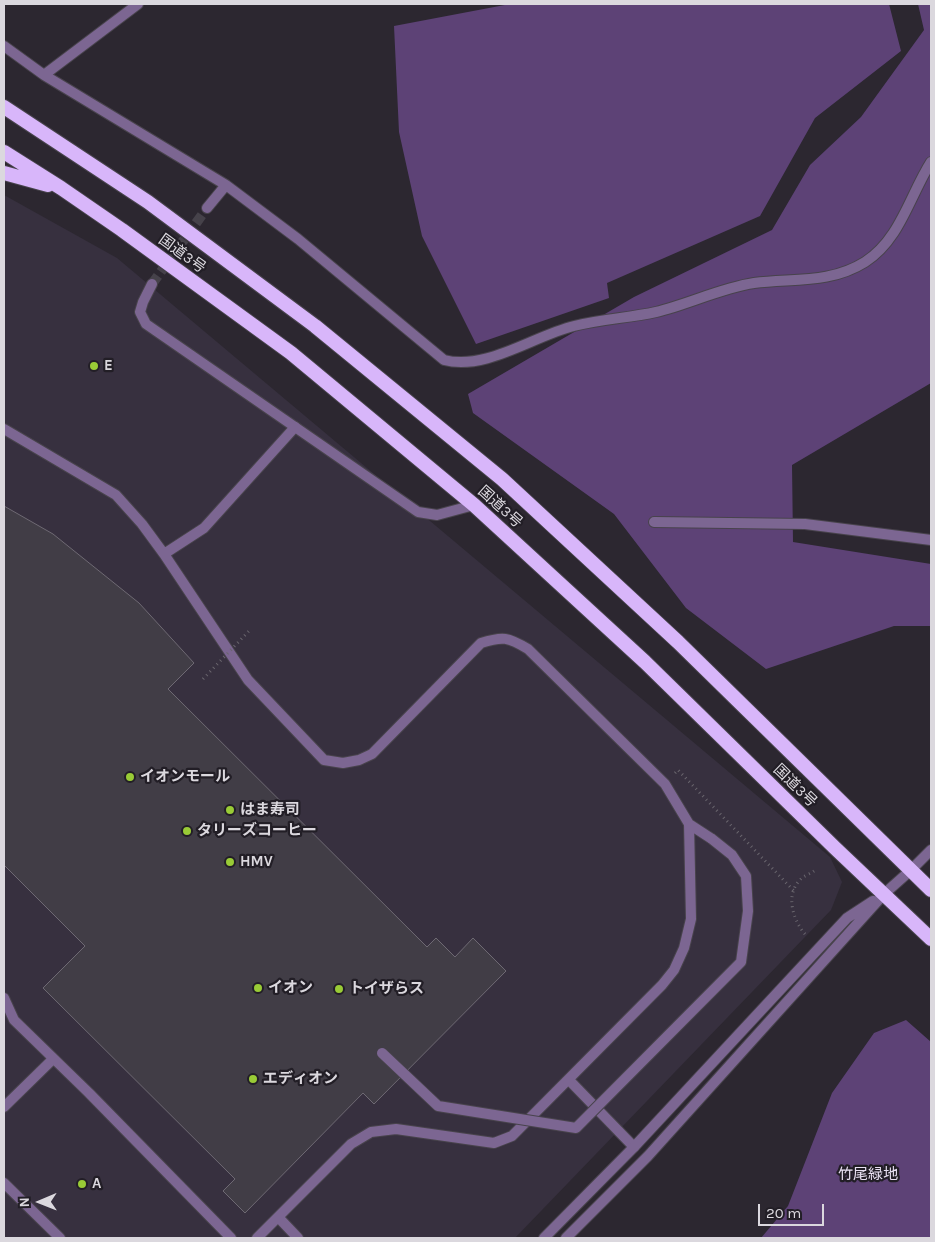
<!DOCTYPE html>
<html>
<head>
<meta charset="utf-8">
<style>
	body { margin:0 }
	#map { position:relative; width:935px; height:1242px; overflow:hidden; background:#2c2730; font-family:Karla,sans-serif }
	canvas { display:block }
	.frame { position:absolute; inset:0; border:5px solid #dbd8de; pointer-events:none }
	.north { position:absolute; left:15px; top:1177px; width:50px; height:50px; -webkit-text-stroke:4px #221e26; paint-order:stroke; rotate:269deg; font-size:14px; font-weight:700; line-height:20px; text-align:center; color:#dbd8de }
	.north::after { content:''; display:block; margin:auto; width:18px; height:22px; background:#dbd8de; clip-path:polygon(50% 0,100% 100%,50% 72%,0 100%) }
	.scale { position:absolute; left:758px; top:1204px; width:66px; height:22px; box-sizing:border-box; border:2px solid #dbd8de; border-top:0; padding-left:6px; font-size:15px; line-height:18px; white-space:nowrap; color:#dbd8de; -webkit-text-stroke:4px #221e26; paint-order:stroke }
</style>
</head>
<body>
<div id="map">
<canvas width="935" height="1242"></canvas>
<div class="frame"></div>
<div class="north">N</div>
<div class="scale">20 m</div>
</div>
<script>
const context = document.querySelector('canvas').getContext('2d');
context.lineJoin = 'round';
function fillPath(path, color) { context.fillStyle = color; context.fill(path, 'evenodd'); }
function stroke(path, color, width, dash) { context.strokeStyle = color; context.lineWidth = width; context.lineCap = dash ? 'butt' : 'round'; context.setLineDash(dash || []); context.stroke(path); }
function drawText(font, color, halo, rows, align = 'center') {
  context.font = font + ' Karla,"Noto Sans JP",sans-serif'; context.lineWidth = 4.5; context.setLineDash([]); context.textBaseline = 'middle'; context.strokeStyle = halo; context.fillStyle = color; for (const [text, x, y, turn = 0] of rows) {
    context.save(); context.translate(x, y); context.rotate((+turn || 0) * Math.PI / 180); context.textAlign = isNaN(turn) ? turn : align; if (halo) context.strokeText(text, 0, 0); context.fillText(text, 0, 0); context.restore();
  }
}
fillPath(new Path2D(`
	M4,195L117,258L830,857L842,882L831,910L515,1238H4Z`), '#37303f');
fillPath(new Path2D(`
	M510,4H889L901,51L815,118L760,216L607,283L609,298L476,344L422,236L399,132L394,26Z
	M918,4H931V383L792,465L793,542L931,564V626H894L766,669L686,608L614,514L473,413L468,394L634,297L772,230L810,165L861,117L924,30Z
	M906,1020L931,1042V1238H761L788,1206L832,1093L874,1033Z`), '#5d4276');
const building = new Path2D(`
	M4,506L53,534L139,603L194,663L168,689L427,947L436,938L455,957L473,938L506,971L374,1104L363,1093L245,1213L223,1191L235,1179L43,988L85,946L4,865Z`);
fillPath(building, '#413d46');
stroke(building, '#6e6973', 1);
stroke(new Path2D(`
	M152,284L207,208`), '#46424a', 10, [10, 5]);
const service = new Path2D(`
	M4,429L116,495L142,524L164,554L248,680L324,760L343,763L359,760L372,754L481,643C503,636 508,637 528,649L665,784L689,824L691,919L684,948L674,970L662,985L512,1136L494,1143L396,1129L371,1132L351,1144L257,1238
	M164,554L204,528L295,427
	M689,824L712,839
	M4,998L14,1020L89,1093L231,1238
	M569,1080L634,1147
	M4,1107L53,1059
	M4,1183L60,1238
	M278,1217L298,1238`);
const minor = new Path2D(`
	M4,46L44,75L226,185L298,239L444,360C486,371 533,336 574,326C601,319 629,318 656,312C689,304 721,288 754,283C793,278 830,284 865,262C900,240 910,195 931,162
	M44,75L138,4
	M207,208L226,185
	M152,284L143,302L140,312L146,324L418,512L437,515L474,505
	M654,522L805,524L931,540
	M911,870L931,850`);
const tertiary = new Path2D(`
	M544,1238L634,1147L847,918L873,901
	M566,1238L648,1156L884,894L911,870`);
const trunk = new Path2D(`
	M4,107L148,202L315,326L502,479L678,642L931,890
	M4,152L61,188L122,230L291,353L474,505L645,662L835,848L931,939
	M4,173L48,185`);
stroke(service, '#48434c', 12);
stroke(minor, '#48434c', 12);
stroke(tertiary, '#48434c', 12);
stroke(trunk, '#48434c', 16);
stroke(new Path2D(`
	M675,773L678,770L794,891
	M805,934C793,920 785,895 800,880C803,876 810,874 814,871`), '#6a666e', 3, [1, 4]);
stroke(service, '#7c6692', 10);
stroke(minor, '#7c6692', 10);
stroke(tertiary, '#7c6692', 10);
stroke(trunk, '#d8b6fa', 14);
const serviceBridge = new Path2D(`
	M382,1053L438,1106L576,1128L741,962L748,911L746,876L732,855L712,839`);
stroke(serviceBridge, '#48434c', 12, []);
stroke(new Path2D(`
	M203,679L249,631`), '#6a666e', 3, [1, 4]);
stroke(serviceBridge, '#7c6692', 10);
for (const [x, y, r, color] of [
	[94,366,5,"#99cb36"],
	[130,777,5,"#99cb36"],
	[230,810,5,"#99cb36"],
	[187,831,5,"#99cb36"],
	[230,862,5,"#99cb36"],
	[258,988,5,"#99cb36"],
	[339,989,5,"#99cb36"],
	[253,1079,5,"#99cb36"],
	[82,1184,5,"#99cb36"]
]) { const dot = new Path2D(); dot.arc(x, y, r, 0, 2 * Math.PI); context.fillStyle = color; context.fill(dot); stroke(dot, '#221e26', 2); }
drawText('15px', '#dbd8de', '#221e26', [
	["国道3号",182,254,36],
	["国道3号",500,507,42],
	["国道3号",795,786,44]
]);
drawText('bold 15px', '#dbd8de', '#221e26', [
	["E",104,366],
	["イオンモール",140,777],
	["はま寿司",240,810],
	["タリーズコーヒー",197,831],
	["HMV",240,862],
	["イオン",268,988],
	["トイザらス",349,989],
	["エディオン",263,1079],
	["A",92,1184]
], 'left');
drawText('15px', '#e8e0f2', '#221e26', [
	["竹尾緑地",868,1175]
]);
</script>
</body>
</html>
